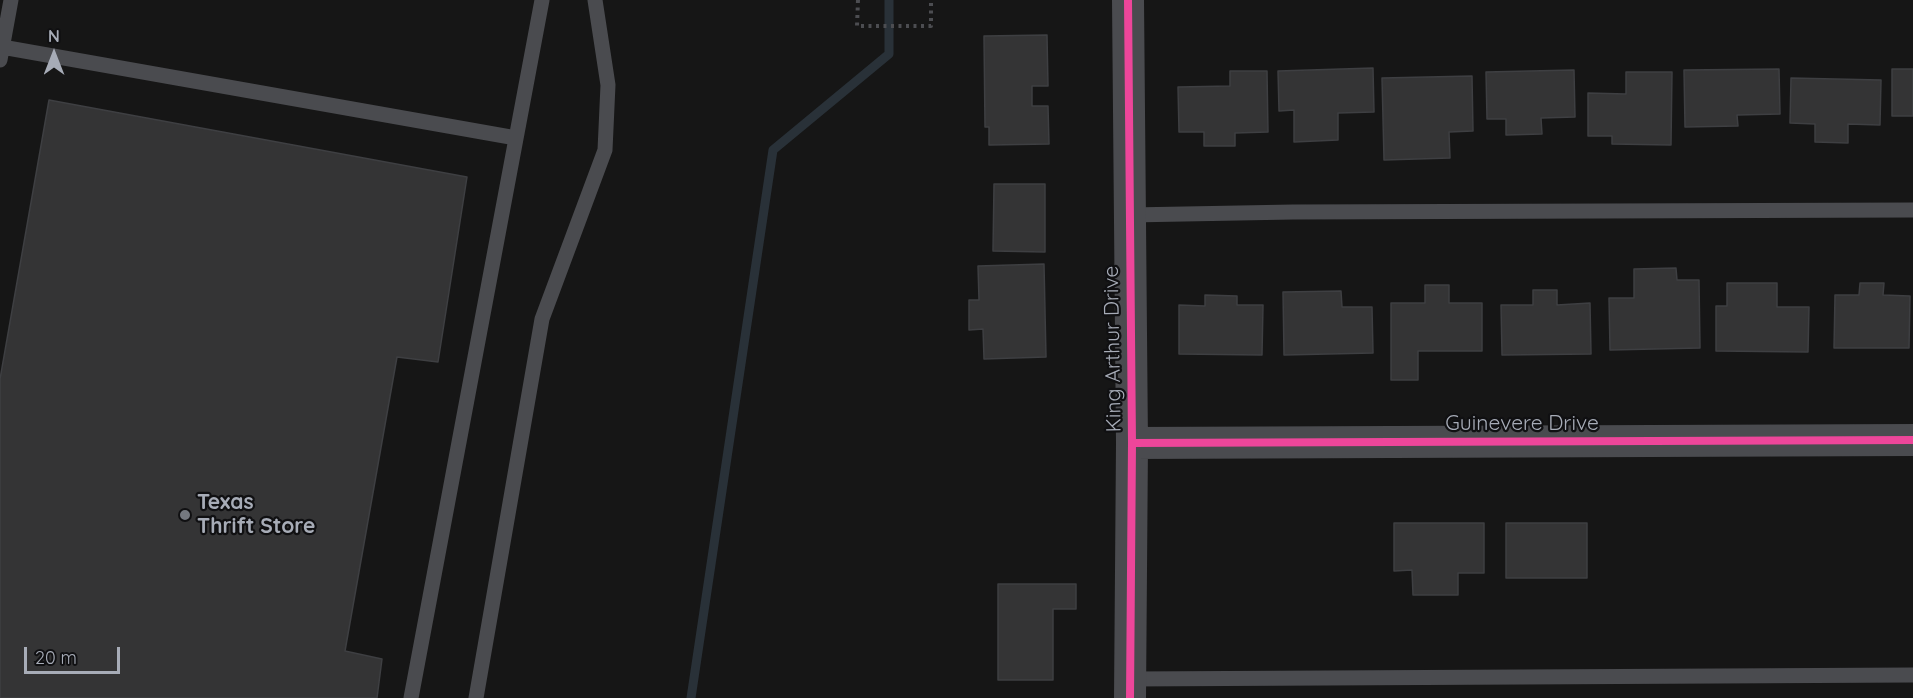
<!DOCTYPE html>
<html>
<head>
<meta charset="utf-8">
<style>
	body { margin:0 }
	#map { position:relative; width:1913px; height:698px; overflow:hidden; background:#161616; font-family:Quicksand,sans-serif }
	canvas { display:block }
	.north { position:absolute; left:24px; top:24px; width:60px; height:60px; -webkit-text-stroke:4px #101012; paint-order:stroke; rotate:0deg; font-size:16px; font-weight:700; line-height:24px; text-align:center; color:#a7acb7 }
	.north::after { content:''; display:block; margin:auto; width:21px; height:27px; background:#a7acb7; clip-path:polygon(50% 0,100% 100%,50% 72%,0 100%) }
	.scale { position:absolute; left:24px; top:647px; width:96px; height:27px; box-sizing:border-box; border:3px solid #a7acb7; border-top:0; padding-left:8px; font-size:18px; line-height:21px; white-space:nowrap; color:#a7acb7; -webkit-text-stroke:4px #101012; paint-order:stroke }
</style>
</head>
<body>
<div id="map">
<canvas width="1913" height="698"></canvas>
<div class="north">N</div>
<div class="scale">20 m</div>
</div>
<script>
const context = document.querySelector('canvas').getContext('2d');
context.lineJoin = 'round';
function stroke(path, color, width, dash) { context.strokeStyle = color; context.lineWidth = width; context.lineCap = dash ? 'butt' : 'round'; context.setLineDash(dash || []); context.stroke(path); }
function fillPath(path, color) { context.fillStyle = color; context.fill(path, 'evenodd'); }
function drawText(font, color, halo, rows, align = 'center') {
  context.font = font + ' Quicksand,sans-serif'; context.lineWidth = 4.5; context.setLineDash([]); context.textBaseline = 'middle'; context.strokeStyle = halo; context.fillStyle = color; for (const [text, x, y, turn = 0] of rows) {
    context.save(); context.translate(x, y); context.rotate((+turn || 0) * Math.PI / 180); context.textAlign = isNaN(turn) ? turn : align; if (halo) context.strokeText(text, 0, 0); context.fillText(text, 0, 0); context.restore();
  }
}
stroke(new Path2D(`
	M691,698L773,150L889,54V0`), '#293138', 9);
const building = new Path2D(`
	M1047,35L1048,86H1032V106H1048L1049,144L989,145V127H985L984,36Z
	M1373,68L1374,112L1338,113V140L1294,142V110L1279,111L1278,71Z
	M1779,69L1780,114L1737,115L1738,126L1685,127L1684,70Z
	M1892,69H1913V116H1892Z
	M1574,70L1575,117L1541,118L1542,134L1506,135V119H1487L1486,72Z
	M1230,71H1267L1268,132L1235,133V146H1204V132H1179L1178,87L1230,86Z
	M1626,72H1672L1671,145L1612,144V136H1588V93L1626,94Z
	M1472,76L1473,131L1449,132L1450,158L1384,160L1382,78Z
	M1791,78L1881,80L1880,125L1848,124V143L1815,142V124L1790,123Z
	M49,100L467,177L438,362L397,357L345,651L382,659L377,698H0V379Z
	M994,184H1045V252L993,251Z
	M1044,264L1046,357L984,359L983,329L969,330V300H979L978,266Z
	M1676,268L1677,280H1699L1700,348L1610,350L1609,298H1634V269Z
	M1727,283H1777V307H1809L1808,352L1716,351V306H1727Z
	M1860,283H1884L1883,295L1910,296L1909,348H1834L1835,295H1859Z
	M1425,285H1449V303H1482V351H1418V380H1391V303H1425Z
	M1533,290H1557V305L1590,303L1591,354L1502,355L1501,305H1533Z
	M1341,291L1342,307H1372L1373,353L1284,355L1283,292Z
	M1205,295L1237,296V305H1263L1262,355L1179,354V305L1205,306Z
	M1394,523H1484V573H1458V595H1413L1412,570L1394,571Z
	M1506,523H1587V578H1506Z
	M998,584H1076V609H1053V680H998Z`);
fillPath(building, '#343435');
stroke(building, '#3e3f42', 1.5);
stroke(new Path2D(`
	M858,0L857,26H931V0`), '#4c4d51', 4, [3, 4.5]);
stroke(new Path2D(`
	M2,47L516,138
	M0,60L11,0
	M1130,215L1293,212L1913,210
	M1130,679L1913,675
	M411,698L542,0
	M476,698L542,319L605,150L608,85L595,0`), '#4a4b4f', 15);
stroke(new Path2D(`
	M1128,0L1132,443L1130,698
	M1132,443L1913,440`), '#4a4b4f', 32);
stroke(new Path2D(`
	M1128,0L1132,443L1130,698
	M1132,443L1913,440`), '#ed469a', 8);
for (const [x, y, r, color] of [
	[185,515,6,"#74787f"]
]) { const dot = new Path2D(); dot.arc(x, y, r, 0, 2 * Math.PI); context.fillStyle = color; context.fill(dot); stroke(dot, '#101012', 2); }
drawText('21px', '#a7acb7', '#101012', [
	["King Arthur Drive",1113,349,-91],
	["Guinevere Drive",1522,424]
]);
drawText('bold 21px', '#a7acb7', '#101012', [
	["Texas",197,503],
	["Thrift Store",197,527]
], 'left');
</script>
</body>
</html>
